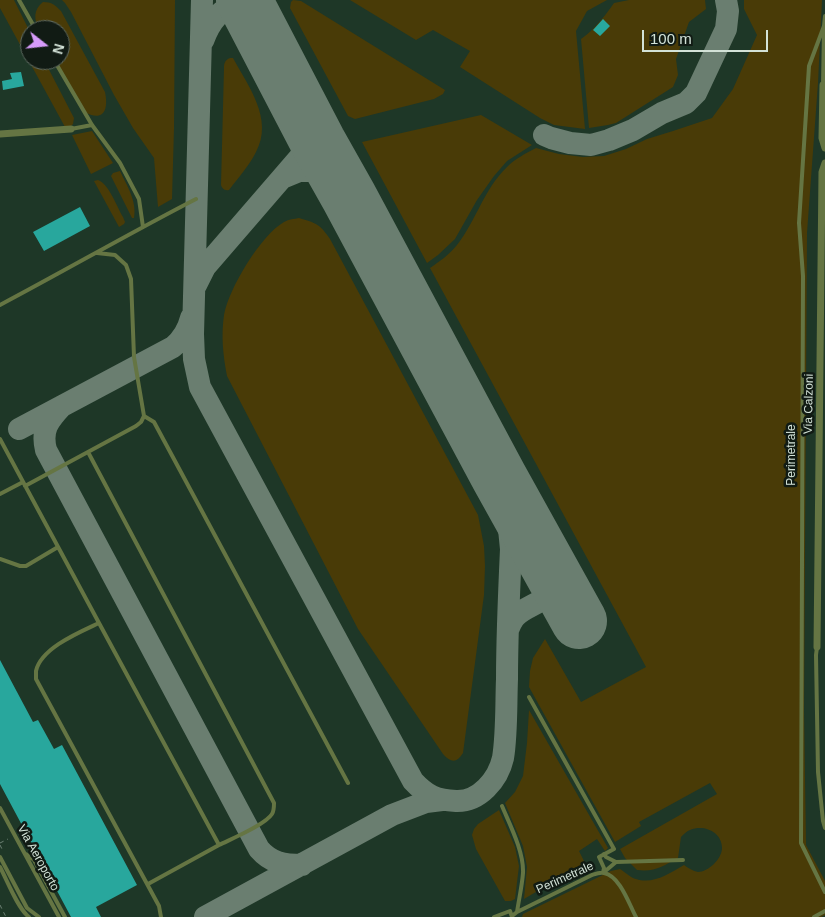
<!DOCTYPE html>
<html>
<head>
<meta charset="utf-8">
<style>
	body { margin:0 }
	#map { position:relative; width:825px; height:917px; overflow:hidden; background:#1e3727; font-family:Arial,sans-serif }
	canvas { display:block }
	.north { position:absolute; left:20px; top:20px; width:50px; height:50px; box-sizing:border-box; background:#111b14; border:1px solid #5f6b62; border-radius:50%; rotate:106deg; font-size:14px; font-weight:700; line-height:20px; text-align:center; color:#d3e2d7 }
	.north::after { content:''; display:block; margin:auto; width:18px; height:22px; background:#d69bfa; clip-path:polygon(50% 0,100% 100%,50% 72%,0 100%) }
	.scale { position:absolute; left:642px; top:30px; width:126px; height:22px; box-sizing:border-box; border:2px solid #d3e2d7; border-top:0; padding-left:6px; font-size:15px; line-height:18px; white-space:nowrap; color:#d3e2d7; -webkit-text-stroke:4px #111b14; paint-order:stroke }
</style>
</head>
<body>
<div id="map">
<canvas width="825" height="917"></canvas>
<div class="north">N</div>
<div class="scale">100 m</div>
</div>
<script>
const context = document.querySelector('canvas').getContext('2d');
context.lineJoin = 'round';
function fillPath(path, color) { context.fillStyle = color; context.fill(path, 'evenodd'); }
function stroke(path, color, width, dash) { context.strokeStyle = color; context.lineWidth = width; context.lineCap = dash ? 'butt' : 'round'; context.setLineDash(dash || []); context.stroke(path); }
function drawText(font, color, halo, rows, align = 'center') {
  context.font = font + ' Arial,sans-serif'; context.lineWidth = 5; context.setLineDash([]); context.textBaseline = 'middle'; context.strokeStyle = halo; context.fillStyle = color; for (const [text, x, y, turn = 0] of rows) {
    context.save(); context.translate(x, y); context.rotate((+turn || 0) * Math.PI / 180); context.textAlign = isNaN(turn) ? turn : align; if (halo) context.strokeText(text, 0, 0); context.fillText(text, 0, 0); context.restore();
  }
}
fillPath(new Path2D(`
	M0,0H14L30,32V60H44L74,118L73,124L70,127H65L0,8Z
	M62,0H175L174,128L172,199L158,207L154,158L133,128L114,95L71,12L65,3Z
	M293,0L301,1L445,90L443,94L434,99L355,119L348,116L290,8L291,2Z
	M350,0H607L587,11L576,31L585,129L554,125L540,118L460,67L470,51L433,30L416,40Z
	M629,0H705L706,9L689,22L676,59L678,75L673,87L616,123L608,125L589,128L581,39C595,29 604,17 614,3Z
	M744,0H822L818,83L807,233L804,710L806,845L825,881V915L821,917H522L523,914L611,871L620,869C625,872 631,878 636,879C653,885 670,873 684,865C688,868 693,871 698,872C708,872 722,859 722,848C722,832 704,824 690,830C687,831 684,834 681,837L678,858C663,866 656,872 637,870L625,858L620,849L717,794L710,783L639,822L641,826L615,842L529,687L530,671L533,658L545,639L581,702L646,667L430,268C440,261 449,255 457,245C476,221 484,189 507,167C515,159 526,153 536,148L559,154L583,157L604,156L626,149L647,139L673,131L712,118L733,89L757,35L744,9Z
	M43,2C52,2 55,5 61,11L105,92C109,111 103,123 83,111L55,60H60V30H39C34,19 33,10 43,2Z
	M230,58H233C248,86 274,119 256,152C249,166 238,178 229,190C224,191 222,188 221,185L224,68C224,63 225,60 230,58Z
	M481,115L532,145L507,161L494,176L477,200L455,239L438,255L427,263L362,142Z
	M92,131L113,163L91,174L72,135Z
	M120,171C127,186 137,201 134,218H132L111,176L113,173Z
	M98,180C109,184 117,207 123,217L125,222L124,224L119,227L94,181Z
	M299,218C316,223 320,224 330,239L478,515L484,546L485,566L484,595L463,753C457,763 451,763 443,754L358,629L227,376C223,355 221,336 224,315C229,288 261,235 284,222C289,219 294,219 299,218Z
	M529,710L608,848L605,851L597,839L579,851L585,863L524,899L527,867L523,846L505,803L515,792L523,776L527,743Z
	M499,810L515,847L519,866L515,899L511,901H505L476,849L472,835L474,829L478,824Z`), '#493b07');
stroke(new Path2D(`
	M202,0L193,334L194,359L200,387L413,781C427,796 436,800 456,801C479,802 498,780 503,758C507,734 506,703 507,679C507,636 509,592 511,549C509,524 506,501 499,477
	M260,0C257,12 257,21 261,32
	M203,41C211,19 221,10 240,0
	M544,135L551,138L570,143L591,145L609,140L633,130L662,113L686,103L696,93L726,29L728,11L726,0
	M282,178L299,171H316L328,175L336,181L349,197
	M196,285L205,267L300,157C311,133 306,125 298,102
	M62,406C48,421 41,430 46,450L259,849C271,863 284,865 302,865
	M19,429L173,347C183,339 188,330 191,318
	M508,630C510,625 512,620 516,616C527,604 553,602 553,582C553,578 551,574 550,570
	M205,917L392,815L426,802L442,800`), '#6a7e70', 22);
stroke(new Path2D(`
	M244,0L318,142L349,197L499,477L579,621`), '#6a7e70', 56);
fillPath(new Path2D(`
	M603,19L610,26L600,36L593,30Z
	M21,72L24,86L3,90L2,81L12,79L10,73Z
	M80,207L90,226L44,251L33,232Z
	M0,660L33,722L38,720L54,749L62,745L137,885L96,907L101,917H71L0,784Z`), '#28a79d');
stroke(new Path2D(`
	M0,843L8,839
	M0,845L3,851
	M0,905L6,917`), '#6d8174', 1, [4, 4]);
stroke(new Path2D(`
	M19,0L36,30
	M825,16L824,26L809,66L799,223L803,276L801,843L825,892
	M54,60L92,125L120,163L139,199L143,227
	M823,85L824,30
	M71,129L92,125
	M0,305C66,270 130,233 196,199
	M144,416L154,422L348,783
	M0,439L99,623
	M88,452L274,803C274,807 274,811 272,814C265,825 231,839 219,845
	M25,486L136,426L141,422L144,416L134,357L131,279L126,265L115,255L97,253
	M0,494L23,482
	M0,559L20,566H26L58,547
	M817,647L816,655L818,772L823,821L825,828
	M529,697L614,849L599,857L604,868L603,873L616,862L683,860
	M502,806C510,825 524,852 523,873C522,886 519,899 517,912
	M0,808L59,917
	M26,854L34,860L65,917
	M604,854L606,857L616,862
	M0,857L27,908L39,917
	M0,867C7,880 18,909 29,917
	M148,884L219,845L99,623C80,632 41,648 36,671C36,674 36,676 36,679L159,906L161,917
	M512,916L517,912L592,875C595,874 600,872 604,873C620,876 629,904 636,917
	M494,917L510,911L512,917
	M814,917L825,911`), '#657543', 4);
stroke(new Path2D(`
	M823,85L822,138L825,148
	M0,134L71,129
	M817,647L822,172L825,163`), '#657543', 7);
drawText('12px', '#d3e2d7', '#111b14', [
	["Via Calzoni",809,404,-89],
	["Perimetrale",792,455,-90],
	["Via Aeroporto",38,858,61],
	["Perimetrale",565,878,-24]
]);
</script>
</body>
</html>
